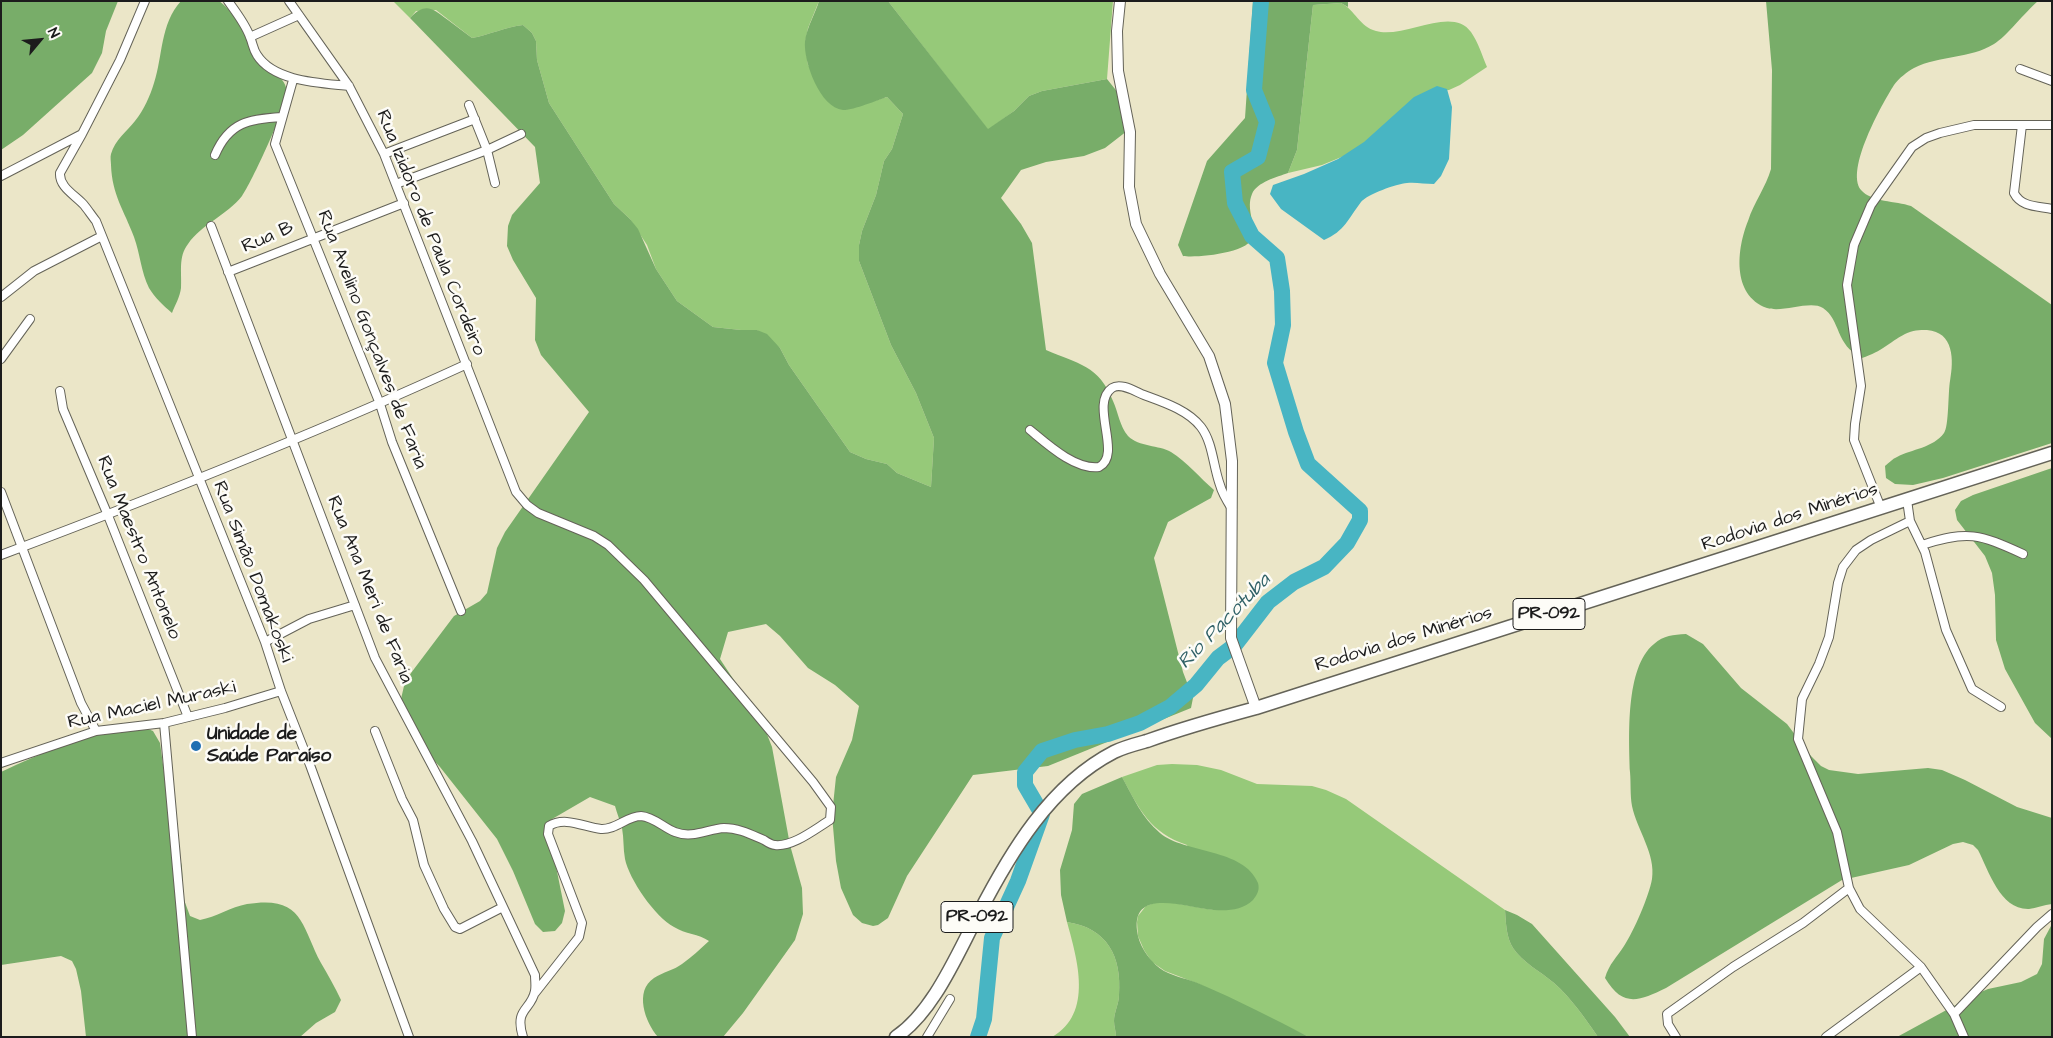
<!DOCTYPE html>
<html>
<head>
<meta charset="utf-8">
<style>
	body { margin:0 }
	#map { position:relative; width:2053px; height:1038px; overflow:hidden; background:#ebe6c8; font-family:"Architects Daughter",sans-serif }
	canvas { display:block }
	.frame { position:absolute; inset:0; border:2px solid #1c1c1c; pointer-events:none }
	.north { position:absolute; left:15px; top:15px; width:50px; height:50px; -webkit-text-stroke:4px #fdfcf7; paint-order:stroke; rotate:62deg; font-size:14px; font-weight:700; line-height:20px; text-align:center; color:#1c1c1c }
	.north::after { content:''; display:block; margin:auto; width:18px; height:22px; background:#1c1c1c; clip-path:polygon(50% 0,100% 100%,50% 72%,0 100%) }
</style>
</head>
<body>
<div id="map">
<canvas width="2053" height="1038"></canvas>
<div class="frame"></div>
<div class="north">N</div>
</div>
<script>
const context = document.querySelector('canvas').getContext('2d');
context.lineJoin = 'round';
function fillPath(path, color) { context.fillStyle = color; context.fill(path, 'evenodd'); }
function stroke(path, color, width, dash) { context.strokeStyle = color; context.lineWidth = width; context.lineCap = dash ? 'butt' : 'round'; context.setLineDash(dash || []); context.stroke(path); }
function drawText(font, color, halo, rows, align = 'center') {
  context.font = font + ' "Architects Daughter",sans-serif'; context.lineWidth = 5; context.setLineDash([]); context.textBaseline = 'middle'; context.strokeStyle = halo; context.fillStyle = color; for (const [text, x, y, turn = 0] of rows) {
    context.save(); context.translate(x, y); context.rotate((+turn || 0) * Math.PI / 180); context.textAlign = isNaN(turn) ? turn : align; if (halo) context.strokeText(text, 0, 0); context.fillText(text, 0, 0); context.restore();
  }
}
fillPath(new Path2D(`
	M393,1H819L808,28L805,43L808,65L844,110L887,97L903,114L892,149L884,161L876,195L862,231L859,245V261L891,345L916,393L934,438L931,487L897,473L887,464L866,459L850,452L789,365L780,348L757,330H741L713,327L677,301L656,269L647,245L630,219L614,204L549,103L537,60L536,41L532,33L523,25C505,27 489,35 472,38L436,10L416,11L410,18Z
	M888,1H1113L1107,79L1042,91L1029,96L1014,111L988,130Z
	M1341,3C1355,10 1360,27 1376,31C1404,39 1452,5 1471,32C1478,42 1482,55 1487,67L1460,85L1449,90L1432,92L1374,137L1344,156L1322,165L1288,173L1297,150L1313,5Z
	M1172,764L1197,765L1221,770L1257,784L1312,786L1326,790L1346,799L1505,910C1506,923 1506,937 1513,948C1522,962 1541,972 1554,983C1571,998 1585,1018 1598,1037H1309L1199,984L1165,971L1152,962L1144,950L1138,936L1137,922L1138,916L1146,906L1157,902L1174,903L1213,910L1187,845C1150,833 1139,809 1122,777L1157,765Z
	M1067,922C1107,928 1122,956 1119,995C1119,1004 1114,1012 1114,1021C1114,1026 1116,1032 1116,1037H1052C1094,1013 1077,959 1067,922Z`), '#96c979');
fillPath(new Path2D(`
	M1,1H118L106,31L102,53L92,73L23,135L1,150Z
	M181,1H219C240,17 249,37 263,58C270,69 286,78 287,92C287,106 251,184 242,196C227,215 202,224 188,244C178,257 182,272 181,288C180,297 175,305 172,313C163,305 155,298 149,288C141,272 140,253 134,237C124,210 112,195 111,165C111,162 110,157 111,154C115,140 127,131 135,121C144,110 150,96 154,83C163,56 160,24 181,1Z
	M819,1H888L988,129L1014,111L1029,96L1042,91L1107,79L1127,104V131L1105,148L1084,156L1046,162L1021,170L1001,198L1021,224L1032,243L1046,350C1078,364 1099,365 1113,401C1118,412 1120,427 1128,436C1139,447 1159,445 1171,452C1187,462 1200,478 1214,490L1211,498L1168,522L1154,558L1183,672L1193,698L1191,708L1048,766L973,775L907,876L888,918L878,925L873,926L862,923L853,915L841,888L836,861L832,815L836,777L852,740L859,706L835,685L808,668L780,636L766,624L728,632L720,659L763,724L772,747L790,845L802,888L803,914L795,940L743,1013L723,1037H658C645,1022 634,991 654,978C663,972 674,970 682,964C692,957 700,949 709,941C699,934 685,934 674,927C655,917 629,879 625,859C623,849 624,838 622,828C620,821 617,813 615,806L590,797L547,822L565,911L562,923L555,931L543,932L535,924L513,871L497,839L440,767L411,736L404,720L401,699L404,686L411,673L454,616L480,601L487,593L497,548L505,532L589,412L541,355L535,340L536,298L513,260L507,246L508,226L512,215L540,183L535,147L410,18C426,1 433,9 448,20C456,26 464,32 472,38C489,35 505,27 523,25L532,33L536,41L537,60L549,103L614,204L630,219L638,229L656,269L677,301L713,327L741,330H757L767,334L780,348L789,365L850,452L866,459L887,464L897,473L931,487L934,438L916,393L891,345L859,261V245L862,231L876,195L884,161L892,149L903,114L887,97C878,100 851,111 843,110C820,108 803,61 805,41C807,27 815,14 819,1Z
	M1253,1H1348V7L1341,3L1313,5L1297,150L1288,173C1277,177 1257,182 1252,194C1246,208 1255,222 1253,236C1251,253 1197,258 1183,256L1178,245L1207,161L1245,118Z
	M1766,1H2038C2025,12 2006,37 1994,44C1970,59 1940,55 1914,68C1907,72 1899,78 1894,85C1882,104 1845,170 1861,190C1871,202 1896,201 1911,206L2052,305V443L1943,478L1913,485L1895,484L1886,478L1885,466C1889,463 1892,459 1897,457C1912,449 1933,448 1944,433C1949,427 1948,392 1950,381C1954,360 1954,332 1927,330C1919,330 1913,330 1905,334C1888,343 1883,351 1862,358C1835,345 1841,320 1823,308C1810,300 1783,313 1767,308C1731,295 1737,248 1748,221C1754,202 1766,187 1771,169L1772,70Z
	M2052,468V739L2035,723L2005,669L1996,640L1995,595L1992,573L1985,556L1957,520L1955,510L1961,501L1973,495Z
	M1686,634L1703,644L1741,688L1787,724L1811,756L1821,766L1829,770L1858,774L1928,768L1942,770L1965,780L2017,807L2052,818V904C2044,905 2036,908 2029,909C2000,910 1989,871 1978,850L1973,845L1963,842L1953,844L1909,865L1842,880L1666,988C1639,1001 1623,1008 1605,978C1609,964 1617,957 1624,946C1634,931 1649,896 1652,879C1656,854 1637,830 1632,806C1630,795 1631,783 1630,772C1629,738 1625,667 1654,644C1664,635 1673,635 1686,634Z
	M138,725L153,731L160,743L169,808L182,867L183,897L190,916L200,920C216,917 231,907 247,904C303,895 301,925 321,963C328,975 335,987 341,1000L335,1012L316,1023L300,1037H86L81,991L76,969L72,961L61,956L1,965V772C45,751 90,733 138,725Z
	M1122,777C1133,797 1142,818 1160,833C1185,854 1244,848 1258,883C1260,890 1257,895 1253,900C1243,910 1228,911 1214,910C1189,909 1127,884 1138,936C1141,949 1152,964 1164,971C1175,977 1189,979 1200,984C1237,1000 1273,1018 1309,1037H1116C1116,1032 1114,1026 1114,1021C1114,1012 1119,1004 1119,995C1122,956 1107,928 1067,922L1061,895L1060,870L1072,830L1074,804L1082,794Z
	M1505,910L1517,915L1532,924L1615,1017L1630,1037H1598C1585,1018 1571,998 1554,983C1541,972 1522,962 1513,948C1506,937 1506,923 1505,910Z
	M2052,924V1037H1897L1974,995L1988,989L2021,982L2037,974L2042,964L2044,939Z`), '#78ad69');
fillPath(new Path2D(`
	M1437,86L1447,89L1452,107L1449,159L1441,176L1434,184C1425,184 1415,182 1407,183C1396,184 1368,194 1361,202C1348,219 1345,231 1324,240L1281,209L1270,194L1273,185L1304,174L1338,159L1364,142L1414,97Z`), '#48b5c3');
stroke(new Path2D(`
	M978,1037L984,1019L992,938L1018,881L1042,814L1025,785V772L1042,751L1075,740L1108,734L1140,723L1170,707L1196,685L1218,658L1234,646L1268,602L1294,582L1324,567L1347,543L1360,520V511L1308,464L1296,432L1275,363L1283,325L1282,291L1277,258L1252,236L1235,203L1232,172L1258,157L1267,122L1254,90L1261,1`), '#48b5c3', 16);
const minor = new Path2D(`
	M228,1C236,12 246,25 250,37C253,44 253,49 257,55C274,82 321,83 349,86
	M289,1L349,86L384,154L516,492L527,505L538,513L594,536L608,545L644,580L813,782L831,807L830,820C815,829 793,847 775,845C772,845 767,842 764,840C752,835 739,828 724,828C708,829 692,839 675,832C664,828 654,817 641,816C627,816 616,830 601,829C584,827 565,816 549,826L548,834L582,923L579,937L535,993
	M250,37L299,15
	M2020,69L2052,81
	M293,80L275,144L380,404L392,442L461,611
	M469,105L487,150L495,183
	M2022,125L2014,193C2021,207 2037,206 2052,209
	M82,134L60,173C59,187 75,195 84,205C88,210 92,216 96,221L265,642L281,691L310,765L409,1037
	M384,154L475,119
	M215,155C229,122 249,119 282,117
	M1,176L82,134L120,60L145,1
	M396,184L487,150L521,134
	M211,226L375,658L472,841L535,975C535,980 536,986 535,991C531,1011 514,1008 523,1037
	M228,272L404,203
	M1,297L34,271L102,236
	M1,359L30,319
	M60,391L63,409L107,513L188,717
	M1030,430C1047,444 1075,470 1099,467C1123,455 1089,404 1112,388C1121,382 1136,392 1144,395C1163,402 1188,410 1201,427C1213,443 1213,466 1220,485C1222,493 1227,501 1232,509
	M1,492L81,703L96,731
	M1907,500L1910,521L1871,540L1856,550L1843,567L1838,583L1829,637L1819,664L1802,699L1798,739L1837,832L1849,888L1860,909L1921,967L1954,1014L1964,1037
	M1881,508L1854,440L1855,424L1861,386L1847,285L1854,245L1871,205L1912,147L1926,138L1940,133L1974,125H2052
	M1910,521L1925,552L1946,630L1972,689L2001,707
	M1922,545C1968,530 1979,534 2023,554
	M1,555C158,496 315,434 467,364
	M265,642L309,619L355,605
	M164,723L192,1037
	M375,731L402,799L413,820L424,865L444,909L455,927L460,929L503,907
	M1,763L96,731L164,723L225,708L281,691
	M1954,1014L2037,927L2052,914
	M927,1037L950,999
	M1676,1037L1668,1024L1667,1014L1733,967L1803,923L1849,888
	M1826,1037L1921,967`);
const tertiary = new Path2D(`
	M1120,1L1117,31L1118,71L1130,132L1129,187L1136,224L1160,274L1209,356L1225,404L1232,461L1231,638L1256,708`);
const primary = new Path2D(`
	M896,1037C934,1011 957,954 978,915C1010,853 1050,785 1114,752C1124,747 1136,744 1147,741C1183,728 1219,718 1256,708L2052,453`);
stroke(minor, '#646358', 10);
stroke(tertiary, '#646358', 12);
stroke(primary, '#646358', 15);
stroke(minor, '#fff', 8);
stroke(tertiary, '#fff', 10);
stroke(primary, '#fff', 12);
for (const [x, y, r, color] of [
	[196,746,6,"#1f6fb2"]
]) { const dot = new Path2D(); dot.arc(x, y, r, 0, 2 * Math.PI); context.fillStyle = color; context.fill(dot); stroke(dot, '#fdfcf7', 2); }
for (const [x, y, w] of [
	[1549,614,72],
	[977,917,72]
]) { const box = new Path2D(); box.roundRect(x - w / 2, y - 15.5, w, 31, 4); context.fillStyle = '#fdfcf7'; context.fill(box); stroke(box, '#1c1c1c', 1); }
drawText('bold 18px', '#1c1c1c', null, [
	["PR-092",1549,614],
	["PR-092",977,917]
]);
drawText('19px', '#1c1c1c', '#fdfcf7', [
	["Rua Izidoro de Paula Cordeiro",430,233,68],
	["Rua B",268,238,-23],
	["Rua Avelino Gonçalves de Faria",371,340,69],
	["Rodovia dos Minérios",1790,518,-18],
	["Rua Maestro Antonelo",138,548,68],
	["Rua Simão Domakoski",252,572,69],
	["Rua Ana Meri de Faria",369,590,68],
	["Rodovia dos Minérios",1404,640,-17],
	["Rua Maciel Muraski",152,706,-12]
]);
drawText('bold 19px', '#1c1c1c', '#fdfcf7', [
	["Unidade de",207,735],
	["Saúde Paraíso",207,757]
], 'left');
drawText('italic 20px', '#306167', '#fdfcf7', [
	["Rio Pacotuba",1225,622,-46]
]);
</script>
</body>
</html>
